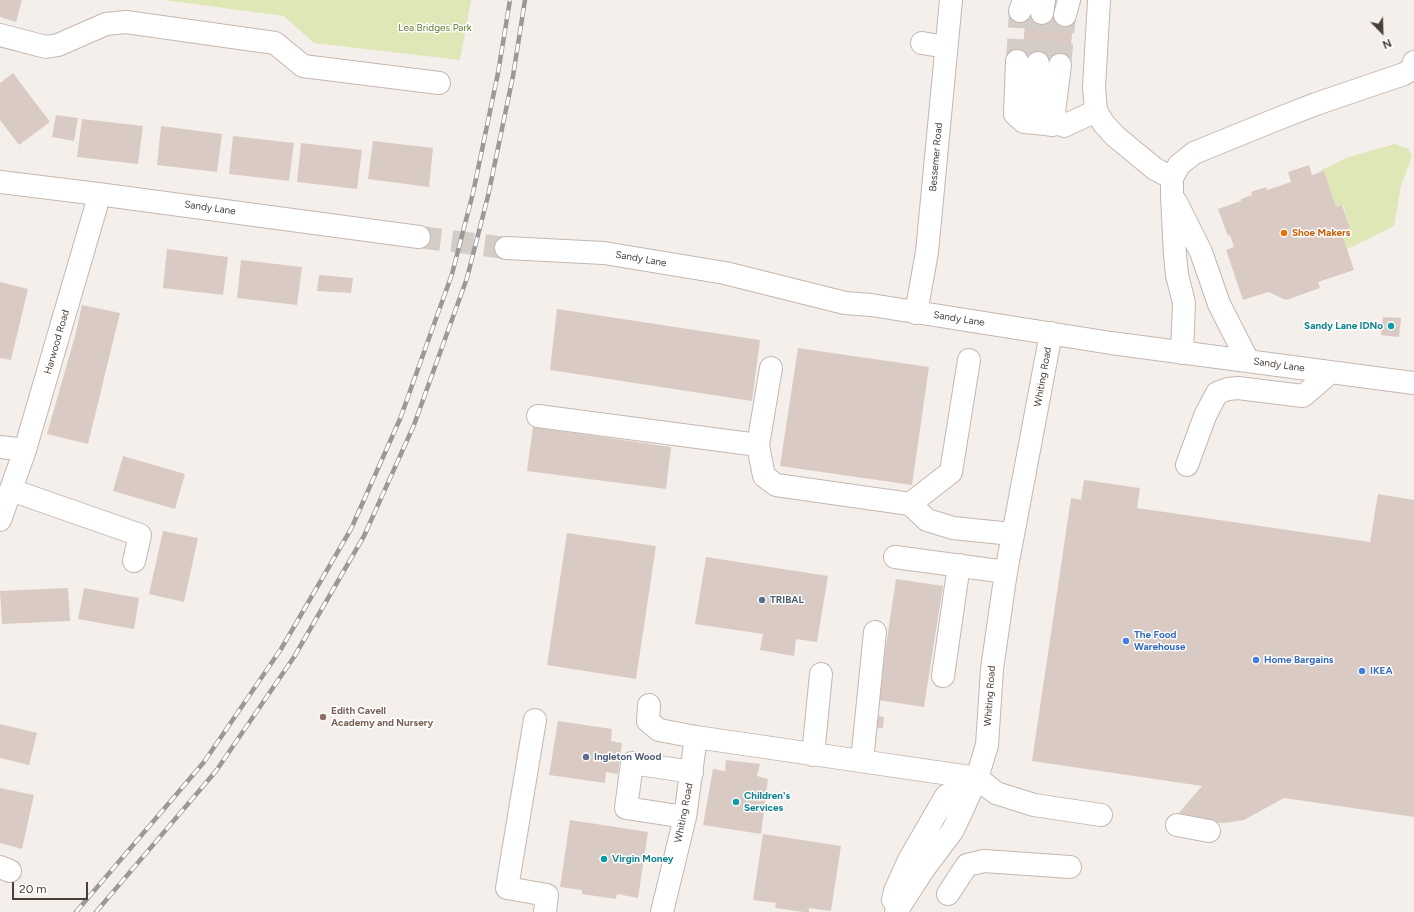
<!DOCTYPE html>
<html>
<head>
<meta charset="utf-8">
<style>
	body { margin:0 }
	#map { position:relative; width:1414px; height:912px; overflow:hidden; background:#f5efeb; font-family:Figtree,sans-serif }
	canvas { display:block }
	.north { position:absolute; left:1362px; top:12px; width:40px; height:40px; -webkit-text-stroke:3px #fff; paint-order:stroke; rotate:157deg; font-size:11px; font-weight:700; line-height:16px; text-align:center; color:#493e39 }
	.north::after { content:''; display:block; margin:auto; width:14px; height:18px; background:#493e39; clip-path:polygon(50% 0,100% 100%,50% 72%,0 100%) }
	.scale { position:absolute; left:12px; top:882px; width:76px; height:18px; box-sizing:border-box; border:2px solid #493e39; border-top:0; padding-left:5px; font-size:12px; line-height:14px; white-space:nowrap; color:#493e39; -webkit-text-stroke:3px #fff; paint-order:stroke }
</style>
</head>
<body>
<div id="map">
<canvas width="1414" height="912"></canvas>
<div class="north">N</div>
<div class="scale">20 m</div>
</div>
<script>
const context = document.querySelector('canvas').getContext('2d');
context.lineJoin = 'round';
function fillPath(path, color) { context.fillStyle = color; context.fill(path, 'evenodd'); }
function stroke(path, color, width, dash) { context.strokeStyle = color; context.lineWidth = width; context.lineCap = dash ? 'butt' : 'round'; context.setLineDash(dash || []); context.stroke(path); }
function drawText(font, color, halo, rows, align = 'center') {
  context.font = font + ' Figtree,sans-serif'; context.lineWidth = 3; context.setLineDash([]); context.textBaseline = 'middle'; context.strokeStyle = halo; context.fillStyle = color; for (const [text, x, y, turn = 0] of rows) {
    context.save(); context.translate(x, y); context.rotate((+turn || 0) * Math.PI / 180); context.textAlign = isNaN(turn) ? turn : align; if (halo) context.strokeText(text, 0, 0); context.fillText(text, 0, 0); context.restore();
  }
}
fillPath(new Path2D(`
	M164,0H471L460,60L314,43L284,16Z
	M1395,144L1408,149L1412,156L1401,186L1394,226L1347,249L1341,231L1350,228L1343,205L1336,207L1324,171L1317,172L1349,157Z`), '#dfe7b6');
fillPath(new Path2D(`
	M0,0H22L16,22L0,17Z
	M1026,11L1074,16L1069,65L1022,61Z
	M13,73L50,122L19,145L0,120V83Z
	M56,115L78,118L74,141L52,137Z
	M82,119L143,126L138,164L77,157Z
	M161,126L222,134L217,172L157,165Z
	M233,136L294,143L289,181L229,174Z
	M373,141L433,148L429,187L368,179Z
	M301,143L362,150L357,189L297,182Z
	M1309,165L1312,175L1324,171L1336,207L1342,205L1350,228L1341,231L1354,270L1318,282L1320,288L1286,300L1268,292L1243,300L1226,250L1234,247L1230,235L1228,236L1218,209L1241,201V199L1252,195L1251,192L1266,187L1267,190L1291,182L1288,172Z
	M167,249L228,257L223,295L163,288Z
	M241,260L302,267L297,305L237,298Z
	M319,275L353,278L351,293L317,291Z
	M0,282L28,289L11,360L0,358Z
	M82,305L120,313L88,444L47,434L75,336Z
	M557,309L760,340L752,401L550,370Z
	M1383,317L1401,318L1399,337L1381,335Z
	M798,348L929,367L912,485L780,466Z
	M533,427L671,447L666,489L527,471Z
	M123,456L185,474L175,509L113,491Z
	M1084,480L1140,488L1137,508L1370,542L1378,494L1414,500V817L1284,798L1244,820L1224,823L1203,822L1177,815L1202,786L1032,761L1071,498L1081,500Z
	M163,531L198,538L184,602L149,594Z
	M567,533L656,546L636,679L547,665Z
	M706,557L828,576L817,642L796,639L794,656L760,650L763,634L695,624Z
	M896,579L943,586L924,707L878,700Z
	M68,588L70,621L2,624L0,591Z
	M84,588L139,598L134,629L78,619Z
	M872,715L884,717L883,728L870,727Z
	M558,721L612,729L611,741L622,743L618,774L606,772L605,783L549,775Z
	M0,724L37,733L29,765L0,758Z
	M726,760L760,764L757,776L768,779L761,834L703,825L713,769L725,771Z
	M0,788L34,795L22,849L0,843Z
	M570,820L648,832L638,898L617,894L616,899L582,894V890L560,887Z
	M763,834L841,846L831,911L809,908V912H804L775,908L776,903L753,900Z`), '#d9cbc4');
stroke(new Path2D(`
	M1017,61L1020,11
	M1038,63L1042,13
	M1060,65L1065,15
	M419,237L506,248`), '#d3ccc7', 22, [22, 11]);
const minor = new Path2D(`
	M1099,0L1094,87L1096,111L1104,124L1115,136L1155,169L1172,178
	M1020,11L1024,0
	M1042,13L1044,0
	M1065,15L1069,0
	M0,35L46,47L58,45L106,24L126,22L275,43L303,66L439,83
	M922,43L946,47
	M1017,61L1015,114L1024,122L1046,124
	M1038,63L1034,111L1036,118L1046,124L1053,125
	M1060,65L1054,112L1057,120L1064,126L1096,111
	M0,182L98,194L419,237
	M1176,202L1201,252L1219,304L1248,361
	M506,248L604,253L725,273L845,303L871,305L1111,343L1414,383
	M916,313L927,252L951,0
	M1182,353L1184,303L1177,275L1175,255L1172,195V178L1179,165L1194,153L1275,120L1316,104L1404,74L1412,69L1414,62
	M771,368L758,445L764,476L776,485L910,504L927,520L953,528L1012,534
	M538,416L758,445
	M0,447L25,450
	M1187,465L1205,416L1217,393L1228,389L1238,388L1303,396L1331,372
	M11,490L140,535L134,561
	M910,504L951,472L969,360
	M0,520L25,450L96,207L98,194
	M895,557L1006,572
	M943,676L959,565
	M649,705L648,721L659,730L696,737
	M535,720L507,888L547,895L545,912
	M813,755L821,674
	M862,761L875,632
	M685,817L626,808L632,763L692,772
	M1177,825L1209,831
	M0,867L10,871
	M948,894L967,865L984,861L1070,867
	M893,900L895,891L909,860L946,796L977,778
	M662,912L685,817L696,737L977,778L996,793L1034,805L1101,815
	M896,912L923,870L953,830L977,778L987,745L992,669L1006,572L1051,333`);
stroke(minor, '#c3b7b1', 24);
stroke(minor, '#fff', 22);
const rail = new Path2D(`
	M76,912L204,762L281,649L351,529L400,419L452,274L473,193L498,73L510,0
	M96,912L216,771L294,657L364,536L414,425L467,278L488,196L513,76L525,0`);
stroke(rail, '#999', 4.5);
stroke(rail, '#fff', 3, [9]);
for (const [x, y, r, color] of [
	[1284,233,4,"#e8710a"],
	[1391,326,4,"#0f9aa8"],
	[762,600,4,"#5c6f8a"],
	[1126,641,4,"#3f7fe0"],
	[1256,660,4,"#3f7fe0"],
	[1362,671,4,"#3f7fe0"],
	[323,717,4,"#8d6e63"],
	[586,757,4,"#5c6f8a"],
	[736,802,4,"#0f9aa8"],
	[604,859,4,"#0f9aa8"]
]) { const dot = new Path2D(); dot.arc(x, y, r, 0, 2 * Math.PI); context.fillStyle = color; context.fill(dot); stroke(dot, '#fff', 1.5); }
drawText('10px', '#617a2e', '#fff', [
	["Lea Bridges Park",435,28]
]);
drawText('10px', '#493e39', '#fff', [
	["Bessemer Road",936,157,-85],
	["Sandy Lane",210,208,8],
	["Sandy Lane",641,259,10],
	["Sandy Lane",959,319,9],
	["Harwood Road",57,342,-74],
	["Sandy Lane",1279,365,8],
	["Whiting Road",1043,377,-80],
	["Whiting Road",990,696,-86],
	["Whiting Road",684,813,-79]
]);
drawText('bold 10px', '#c56008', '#fff', [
	["Shoe Makers",1292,233]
], 'left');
drawText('bold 10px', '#0d838f', '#fff', [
	["Sandy Lane IDNo",1383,326,"right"],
	["Children's",744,796],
	["Services",744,808],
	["Virgin Money",612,859]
], 'left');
drawText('bold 10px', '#4e5e75', '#fff', [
	["TRIBAL",770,600],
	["Ingleton Wood",594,757]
], 'left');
drawText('bold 10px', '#366cbe', '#fff', [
	["The Food",1134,635],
	["Warehouse",1134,647],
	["Home Bargains",1264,660],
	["IKEA",1370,671]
], 'left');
drawText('bold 10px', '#785e54', '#fff', [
	["Edith Cavell",331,711],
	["Academy and Nursery",331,723]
], 'left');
</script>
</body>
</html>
